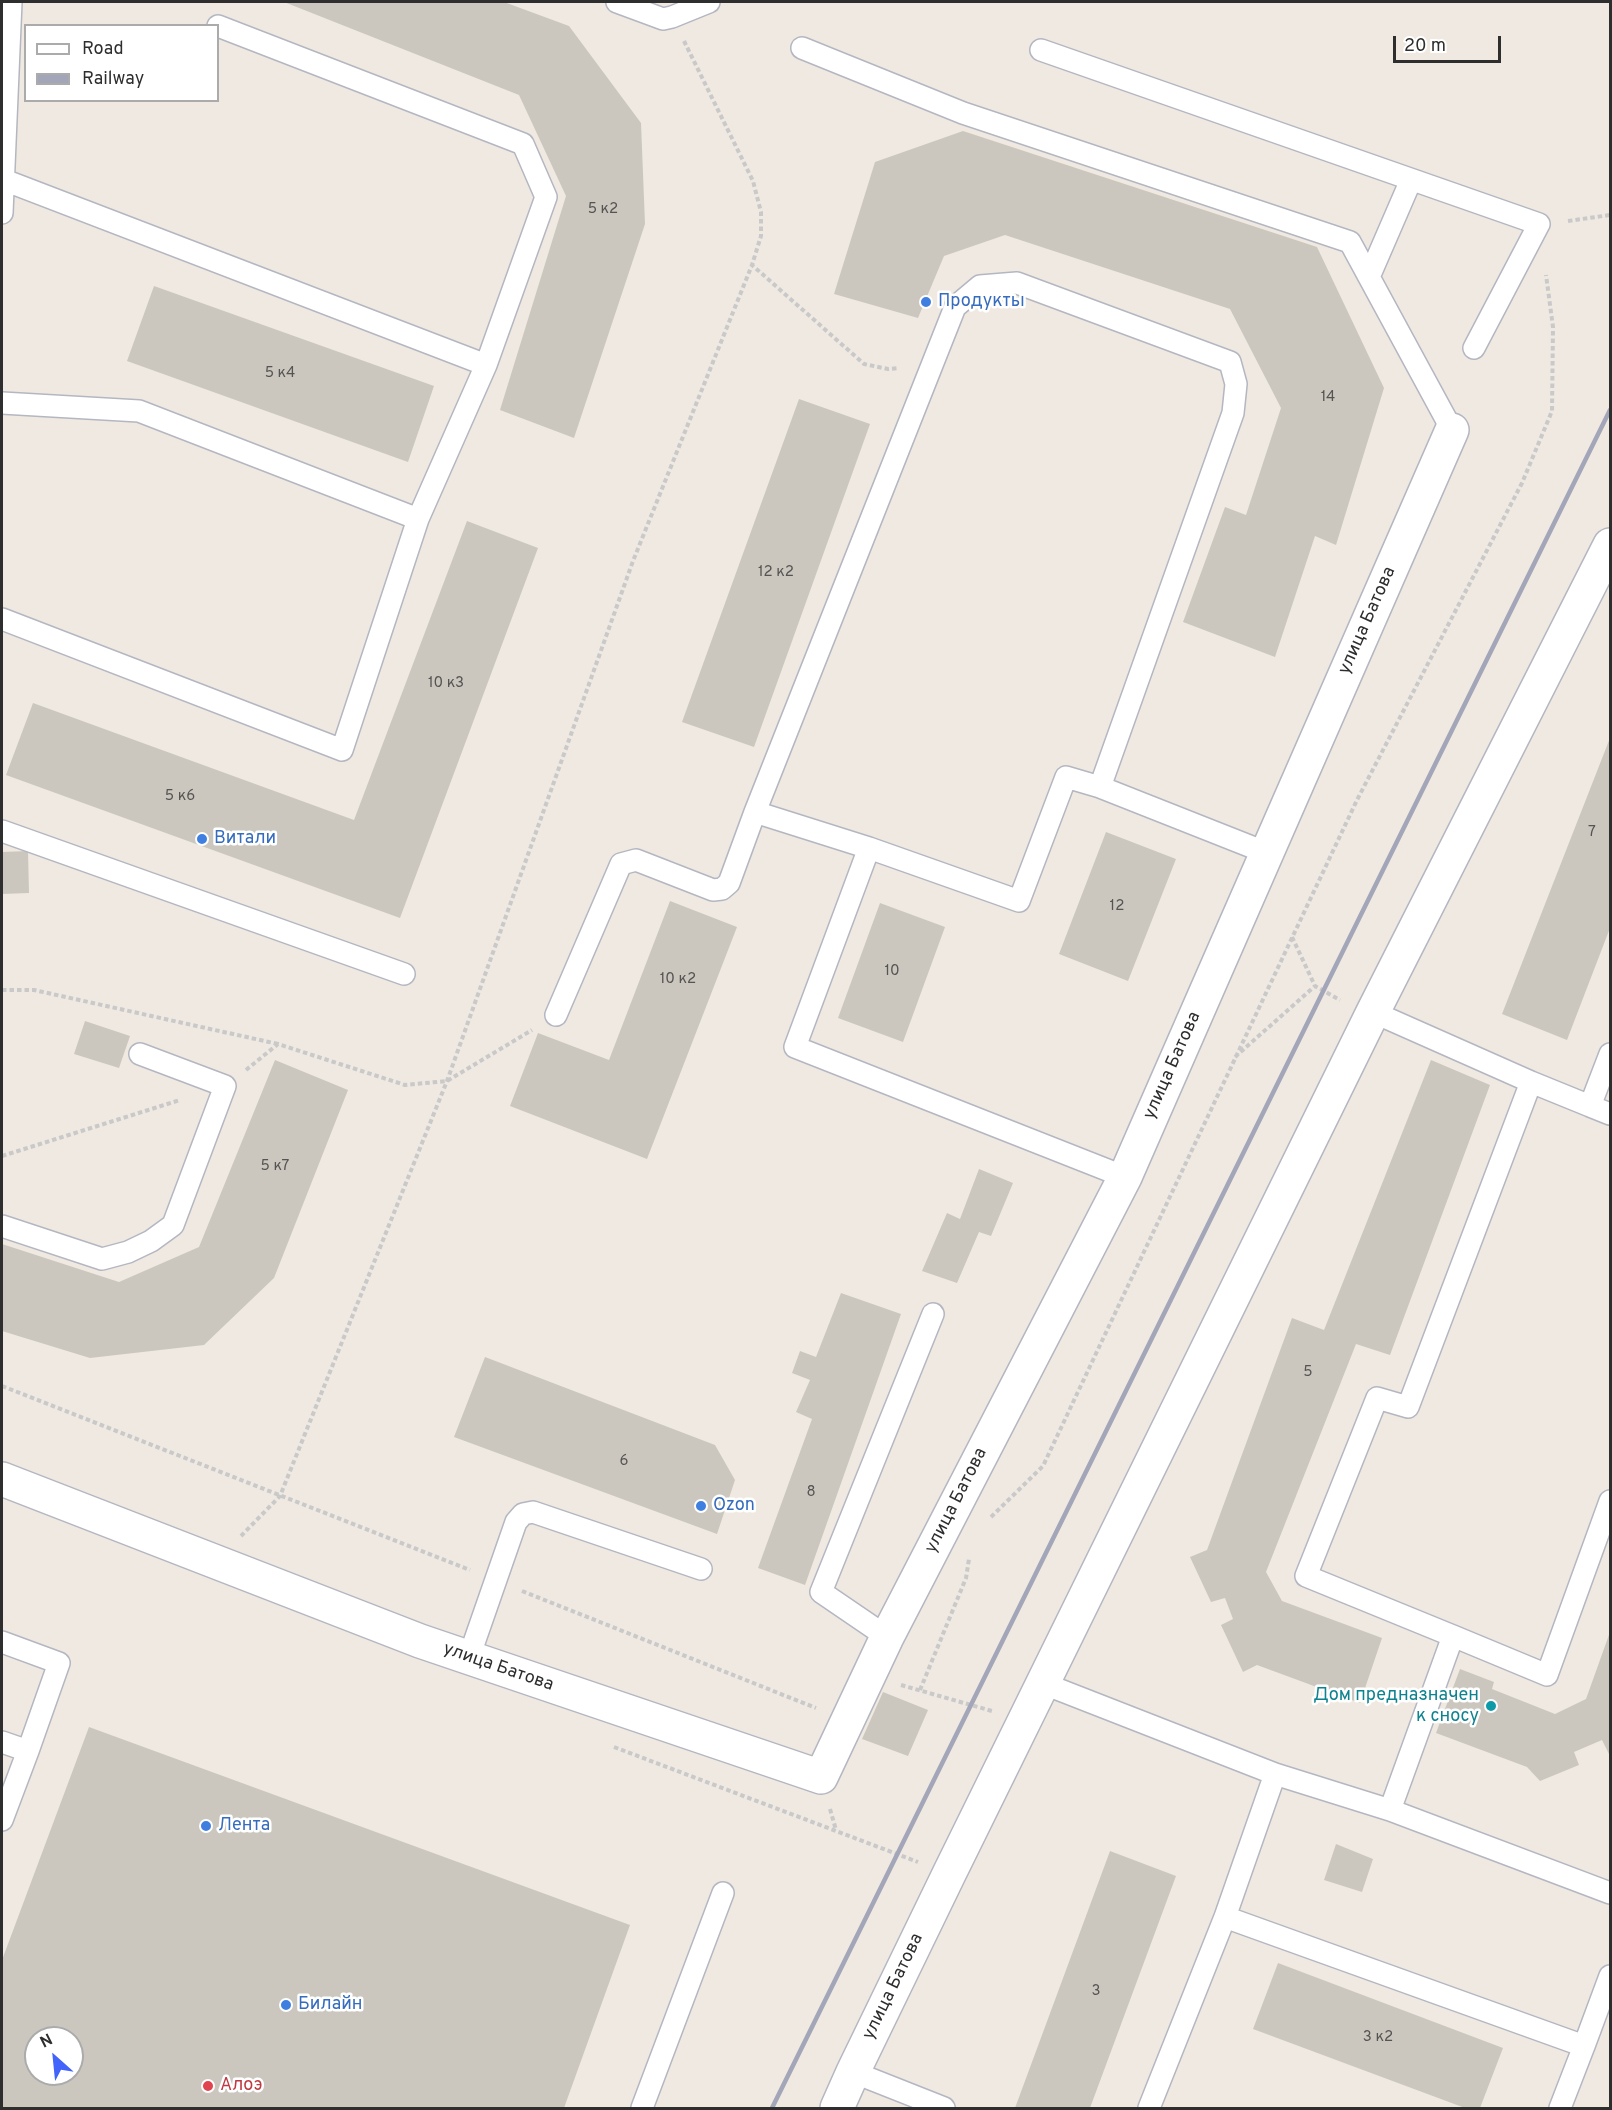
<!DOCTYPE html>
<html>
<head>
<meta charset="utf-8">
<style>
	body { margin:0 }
	#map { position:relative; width:1612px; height:2110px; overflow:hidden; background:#efe9e1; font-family:Overpass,sans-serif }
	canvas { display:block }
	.frame { position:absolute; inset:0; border:3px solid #2e2e2e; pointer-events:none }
	.legend { position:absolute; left:24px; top:24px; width:195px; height:78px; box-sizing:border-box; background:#fff; border:2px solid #ababab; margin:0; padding:8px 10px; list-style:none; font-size:18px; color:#2e2e2e }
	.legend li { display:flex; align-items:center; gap:12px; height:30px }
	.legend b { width:30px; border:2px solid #ababab }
	.north { position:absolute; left:24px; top:2026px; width:60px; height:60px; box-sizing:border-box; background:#fff; border:2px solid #ababab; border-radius:50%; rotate:333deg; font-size:16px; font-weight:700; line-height:24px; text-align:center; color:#2e2e2e }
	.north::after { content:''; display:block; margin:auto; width:21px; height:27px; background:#4264fb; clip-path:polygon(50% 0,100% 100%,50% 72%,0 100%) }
	.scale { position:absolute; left:1393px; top:36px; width:108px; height:27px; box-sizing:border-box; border:3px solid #2e2e2e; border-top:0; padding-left:8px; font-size:18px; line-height:21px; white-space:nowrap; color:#2e2e2e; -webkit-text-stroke:4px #fff; paint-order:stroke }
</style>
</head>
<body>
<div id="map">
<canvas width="1612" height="2110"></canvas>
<div class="frame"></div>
<ul class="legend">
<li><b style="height:8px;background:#fff"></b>Road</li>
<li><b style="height:8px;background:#a3a6b8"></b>Railway</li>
</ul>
<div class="north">N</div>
<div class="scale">20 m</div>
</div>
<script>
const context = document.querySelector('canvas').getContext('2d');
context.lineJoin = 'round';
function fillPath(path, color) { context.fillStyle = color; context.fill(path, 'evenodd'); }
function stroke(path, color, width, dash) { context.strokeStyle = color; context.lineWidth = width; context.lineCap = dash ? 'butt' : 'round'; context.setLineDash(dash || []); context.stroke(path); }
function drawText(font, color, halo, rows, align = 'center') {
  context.font = font + ' Overpass,sans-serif'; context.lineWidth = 5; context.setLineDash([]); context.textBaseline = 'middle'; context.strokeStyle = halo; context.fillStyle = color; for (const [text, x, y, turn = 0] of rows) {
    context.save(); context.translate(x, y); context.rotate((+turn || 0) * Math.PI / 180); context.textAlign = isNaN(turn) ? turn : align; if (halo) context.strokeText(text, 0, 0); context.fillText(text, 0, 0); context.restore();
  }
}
fillPath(new Path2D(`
	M284,2H504L569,26L641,123L645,224L574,438L500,410L566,196L519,95Z
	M963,131L1317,247L1384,388L1336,545L1315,536L1275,657L1183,622L1225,507L1246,515L1281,408L1230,309L1005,235L944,256L918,318L834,294L875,162Z
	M154,286L434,386L408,462L127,361Z
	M799,399L870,424L754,747L682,722Z
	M467,521L538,548L400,918L6,775L33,703L354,820Z
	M1610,738V928L1567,1040L1502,1014Z
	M1106,832L1176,859L1128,981L1059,954Z
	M28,851L29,893L2,894V852Z
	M670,901L737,927L647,1159L510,1106L538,1033L609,1060Z
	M880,903L945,927L903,1042L838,1018Z
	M85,1021L130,1036L119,1068L74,1054Z
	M275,1060L348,1090L274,1278L204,1345L90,1358L2,1331V1244L119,1282L199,1247Z
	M1431,1060L1490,1085L1390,1355L1356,1344L1266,1572L1282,1601L1382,1638L1360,1703L1257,1665L1243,1672L1221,1625L1233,1619L1225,1598L1211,1602L1190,1557L1207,1550L1292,1318L1324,1330Z
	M979,1169L1013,1183L991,1236L979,1232L957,1283L922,1271L947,1213L960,1219Z
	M841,1293L901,1314L805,1585L758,1568L812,1419L796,1412L810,1380L792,1373L800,1351L816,1357Z
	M485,1357L715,1445L735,1480L717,1534L454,1437Z
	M1610,1632V1756L1602,1740L1574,1752L1579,1765L1540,1781L1527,1767L1436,1733L1460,1669L1494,1682L1492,1689L1555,1714L1586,1699Z
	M883,1692L928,1710L908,1756L862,1739Z
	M89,1727L630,1925L564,2108H2V1960ZM36,2038H72V2074H36Z
	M1336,1844L1373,1859L1362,1892L1324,1880Z
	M1110,1851L1176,1876L1090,2108H1015Z
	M1278,1963L1503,2048L1480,2108H1465L1253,2029Z`), '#cbc7bf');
const lane = new Path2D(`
	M617,2L663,19L672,17L709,2
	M802,48L963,113L1350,242L1452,430
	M1041,50L1539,224L1474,348
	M4,180L486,365L546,197L523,144L218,26
	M2,213L11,2
	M1369,277L1411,180
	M2,403L139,411L418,519L342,750L2,619
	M418,519L486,365
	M755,812L869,848L1019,901L1066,777L1100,787
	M2,831L404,974
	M869,848L795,1047L1125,1177
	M1373,1012L1531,1082L1590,1106L1610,1054
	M556,1015L621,864L636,860L713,890L722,889L729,883L755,812L955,307L980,286L1017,283L1230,362L1236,384L1233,413L1100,787L1267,853
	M1590,1106L1610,1114
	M2,1226L102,1259L128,1252L151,1241L173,1225L225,1086L140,1054
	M1453,1636L1306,1576L1377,1398L1408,1407L1531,1082
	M887,1637L821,1592L933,1314
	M2,1642L59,1663L28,1751
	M469,1657L516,1522L523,1514L533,1512L701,1569
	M1042,1683L1275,1774L1390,1810L1453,1636L1547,1675L1610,1501
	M2,1742L28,1751L2,1820
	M1390,1810L1610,1893
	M1225,1917L1584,2046L1610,1976
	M853,2072L944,2108
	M642,2108L723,1893
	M1149,2108L1225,1917L1275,1774
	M1560,2108L1584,2046`);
const street = new Path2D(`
	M2,1479L420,1641L821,1777L887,1637L1125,1177L1452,430
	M837,2108L853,2072L949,1874L1373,1012L1610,545`);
stroke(lane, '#b4b7c1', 24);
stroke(street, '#b4b7c1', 36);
stroke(new Path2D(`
	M684,41L753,181L761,212V236L752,265
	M1568,221L1610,215
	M1292,937L1315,986L1340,1000
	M2,990H34L278,1044
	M1235,1057L1315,986
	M246,1070L278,1044L405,1085L447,1081L532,1030
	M2,1156L180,1100
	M2,1386L470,1570
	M991,1517L1043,1466L1357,800L1522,483L1552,411L1553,327L1546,275
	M241,1536L280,1496L447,1081L633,561L752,265L864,364L888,369L899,368
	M522,1591L816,1708
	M901,1685L992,1711
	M920,1690L966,1578L969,1559
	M614,1747L918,1862
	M830,1809L836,1830`), '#c9c9c9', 4, [4.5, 3]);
stroke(lane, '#fff', 21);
stroke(street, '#fff', 33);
stroke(new Path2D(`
	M772,2108L1610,410`), '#a3a6b8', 4.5);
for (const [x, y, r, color] of [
	[926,302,6,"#3f7fe0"],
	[202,839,6,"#3f7fe0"],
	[701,1506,6,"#3f7fe0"],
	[1491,1706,6,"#0f9aa8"],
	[206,1826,6,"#3f7fe0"],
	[286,2005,6,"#3f7fe0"],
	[208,2086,6,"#e0444e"]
]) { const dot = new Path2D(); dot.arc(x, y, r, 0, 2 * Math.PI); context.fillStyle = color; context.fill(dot); stroke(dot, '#fff', 2); }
drawText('15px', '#555452', null, [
	["5 к2",603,210],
	["5 к4",280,374],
	["14",1328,398],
	["12 к2",776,573],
	["10 к3",446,684],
	["5 к6",180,797],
	["7",1592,833],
	["12",1117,907],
	["10",892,972],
	["10 к2",678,980],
	["5 к7",275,1167],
	["5",1308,1373],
	["6",624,1462],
	["8",811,1493],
	["3",1096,1992],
	["3 к2",1378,2038]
]);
drawText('18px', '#366cbe', '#fff', [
	["Продукты",938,302],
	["Витали",214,839],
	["Ozon",713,1506],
	["Лента",218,1826],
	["Билайн",298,2005]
], 'left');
drawText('18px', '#2e2e2e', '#fff', [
	["улица Батова",1368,621,-66],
	["улица Батова",1173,1066,-66],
	["улица Батова",957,1501,-63],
	["улица Батова",498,1668,19],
	["улица Батова",894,1987,-64]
]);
drawText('18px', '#0d838f', '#fff', [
	["Дом предназначен",1479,1696],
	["к сносу",1479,1717]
], 'right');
drawText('18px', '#be3a42', '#fff', [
	["Алоэ",220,2086]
], 'left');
</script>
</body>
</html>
